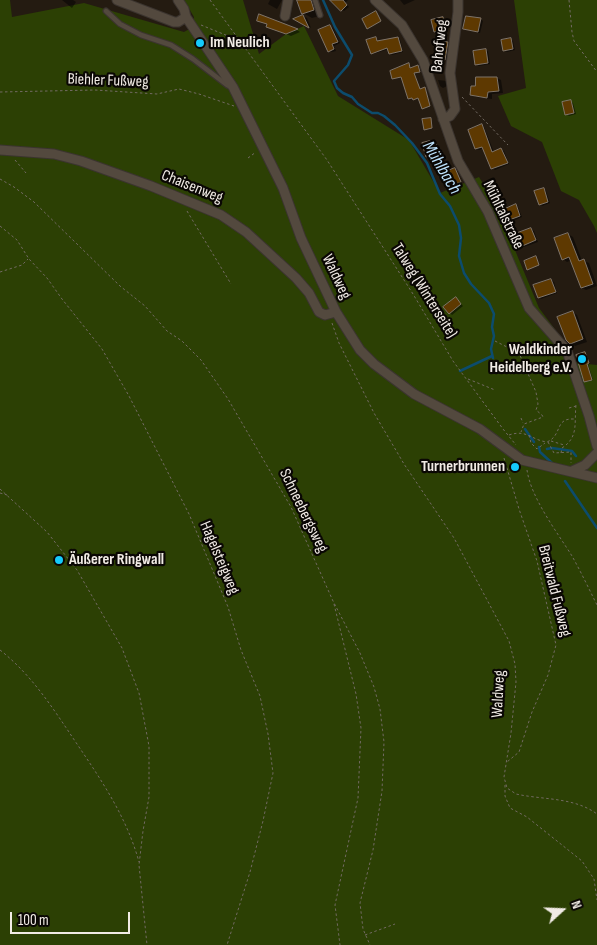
<!DOCTYPE html>
<html>
<head>
<meta charset="utf-8">
<style>
	body { margin:0 }
	#map { position:relative; width:597px; height:945px; overflow:hidden; background:#241b11; font-family:"Sofia Sans Condensed",sans-serif }
	canvas { display:block }
	.north { position:absolute; left:537px; top:885px; width:50px; height:50px; -webkit-text-stroke:4px #0a0704; paint-order:stroke; rotate:70deg; font-size:14px; font-weight:700; line-height:20px; text-align:center; color:#f1ebe5 }
	.north::after { content:''; display:block; margin:auto; width:18px; height:22px; background:#f1ebe5; clip-path:polygon(50% 0,100% 100%,50% 72%,0 100%) }
	.scale { position:absolute; left:10px; top:912px; width:120px; height:22px; box-sizing:border-box; border:2px solid #f1ebe5; border-top:0; padding-left:6px; font-size:15px; line-height:18px; white-space:nowrap; color:#f1ebe5; -webkit-text-stroke:4px #0a0704; paint-order:stroke }
</style>
</head>
<body>
<div id="map">
<canvas width="597" height="945"></canvas>
<div class="north">N</div>
<div class="scale">100 m</div>
</div>
<script>
const context = document.querySelector('canvas').getContext('2d');
context.lineJoin = 'round';
function fillPath(path, color) { context.fillStyle = color; context.fill(path, 'evenodd'); }
function stroke(path, color, width, dash) { context.strokeStyle = color; context.lineWidth = width; context.lineCap = dash ? 'butt' : 'round'; context.setLineDash(dash || []); context.stroke(path); }
function drawText(font, color, halo, rows, align = 'center') {
  context.font = font + ' "Sofia Sans Condensed",sans-serif'; context.lineWidth = 4.5; context.setLineDash([]); context.textBaseline = 'middle'; context.strokeStyle = halo; context.fillStyle = color; for (const [text, x, y, turn = 0] of rows) {
    context.save(); context.translate(x, y); context.rotate((+turn || 0) * Math.PI / 180); context.textAlign = isNaN(turn) ? turn : align; if (halo) context.strokeText(text, 0, 0); context.fillText(text, 0, 0); context.restore();
  }
}
fillPath(new Path2D(`
	M0,0H10L12,17L84,3L184,32L191,28L194,17L184,0H243L259,54L286,34L304,26L338,96L409,140L440,193L479,177L493,200L505,226L539,308L569,348L577,363L597,365V945H0Z
	M514,0H597V233L594,226L579,200L561,191L542,142L511,126L498,96L526,88Z`), '#2c4004');
fillPath(new Path2D(`
	M62,0H73L76,2L72,8Z
	M270,0H282L277,9L268,4Z
	M299,0H318L322,15L312,18L303,13Z
	M332,0H348L345,3L349,7L344,11Z
	M400,0H415L404,5Z
	M260,16L297,30L300,32L291,36L271,28L268,25L262,22Z
	M303,16L307,18L311,28L295,19Z
	M443,19L445,20L448,30L438,33L435,31Z
	M480,19L483,21L480,33L465,29Z
	M330,26L333,28L340,43L334,46L336,51L332,52L329,51Z
	M376,38L378,42L398,38L400,39L403,52L392,55L389,49L373,54L372,53Z
	M511,40L513,41L515,50L507,52L504,50Z
	M447,43L450,45L448,60H442L440,58Z
	M486,50L488,51L490,64L479,66L476,64Z
	M497,78L501,80L503,93L492,94V99L476,97L471,94Z
	M438,80L447,81V86L443,88L440,86Z
	M571,102L573,103L576,114L569,116L566,114Z
	M482,125L484,127L494,152L501,150L504,151L509,164L495,170L492,168L484,148L479,150L476,149Z
	M430,142L433,146L439,147L441,154L430,157L427,156Z
	M544,189L546,191L550,203L542,206L540,204Z
	M515,206L518,207L522,217L513,221L510,219Z
	M531,229L534,231L538,242L524,247L521,246Z
	M568,234L573,237L582,261H584L589,263L597,286L586,290L582,288L572,260L567,262L563,259Z
	M551,280L554,282L557,293L541,299L539,297Z
	M456,299L463,306L452,315L450,313Z
	M573,312L577,315L587,342L575,346L570,343Z
	M585,353L590,364H588L593,380L587,382L585,381Z`), '#0007');
stroke(new Path2D(`
	M323,0L335,27L352,55L348,65L334,81L337,88L343,93L352,97L358,104L372,113H378L384,116L395,125L412,143L427,163L440,194L450,206L459,225L461,238L459,256L464,273L471,284L489,303L494,314L492,327L494,336L491,349L493,358
	M460,371L492,356
	M525,429L534,442
	M539,447L540,452L552,463
	M547,449L552,448L572,451L576,456
	M565,481L597,528`), '#0c4c6d', 2.5);
const building = new Path2D(`
	M297,0H311L314,10L302,14Z
	M330,0H343L347,5L341,11Z
	M376,11L381,21L367,29L362,19Z
	M259,14L298,29L286,34L266,27L267,24L257,21Z
	M303,15L309,28L293,19Z
	M466,16L481,18L478,32L463,29Z
	M443,17L446,29L434,32L431,20Z
	M330,25L338,42L332,44L334,49L328,52L318,30Z
	M376,37L377,41L398,37L402,51L389,54L387,48L371,54L366,40Z
	M511,38L513,49L503,51L501,40Z
	M441,41L448,42L445,60L439,59Z
	M486,49L488,63L475,65L473,51Z
	M409,63L410,68L418,65L420,72L414,73L420,89L425,87L430,106L422,109L418,98L413,100L412,98L408,99L401,77L392,79L390,71Z
	M476,77H497L499,91L488,92L487,98L470,95L471,86H475Z
	M571,100L574,113L565,115L562,102Z
	M431,118L432,128L424,130L422,119Z
	M482,124L492,152L501,148L508,163L491,169L482,147L475,149L468,130Z
	M430,141L431,146L436,144L439,153L426,157L422,143Z
	M455,168L461,182L451,186L445,172Z
	M544,188L548,202L539,205L534,191Z
	M516,204L520,216L509,220L505,209Z
	M531,228L536,240L520,247L515,234Z
	M568,233L579,261L584,259L593,284L581,288L569,257L562,260L554,238Z
	M536,256L539,265L527,270L524,261Z
	M551,279L556,292L538,298L533,285Z
	M456,297L461,304L449,314L443,307Z
	M573,311L583,339L570,344L566,340L557,317Z
	M585,352L589,363L587,364L592,380L584,382L576,355Z`);
fillPath(building, '#5e3901');
stroke(building, '#7f7469', 1);
const service = new Path2D(`
	M315,0L320,15
	M106,11L120,24L141,35L171,45L193,59L227,85L231,87`);
const minor = new Path2D(`
	M117,0L174,22H178L186,17
	M178,0L184,9L186,17L233,87L283,188L301,238L336,312L360,350L374,364L414,394L480,429L522,460L597,478
	M375,0L402,25L423,60L458,161L488,212L529,308L567,351L589,416L597,446
	M285,16L288,0
	M443,119L450,116L455,109L450,73L458,12V0
	M0,150L54,154L81,161L151,186L221,215L246,232L296,278L309,293L319,312L325,315L336,312
	M572,471L585,465L597,453`);
stroke(service, '#3b342f', 7);
stroke(minor, '#3b342f', 11);
stroke(new Path2D(`
	M210,0L327,160L413,294L453,361L503,429L516,445
	M569,0L572,32L574,41L597,72
	M201,25L233,38L237,37
	M0,92L95,90L157,94L179,89L199,94L234,106
	M462,97L508,145
	M248,158L256,152
	M15,160L26,173
	M0,179L14,187L34,202L120,286L145,306L167,331L182,341L201,360L228,399L291,507L333,601L360,653L374,687L380,709L384,742L382,791L373,850L360,903L363,929L370,945
	M187,211L231,284
	M0,226L17,240L29,259L47,278L62,299L102,349L129,396L189,514L213,571L228,607L241,650L260,696L268,734L273,773L263,821L250,872L227,945
	M0,272L22,265L28,259
	M332,323L339,343L374,413L404,464L454,538L509,641L515,664L516,682L511,733L504,777L507,788L516,794C543,800 574,797 597,814
	M495,341L519,353L536,392L538,404L536,410L542,415L543,417L524,424L521,432
	M468,379L495,390
	M569,408L576,406
	M521,418L523,423
	M509,435C527,429 531,440 547,442C563,435 554,418 574,419
	M529,435L531,443L537,449L545,443
	M551,441L564,445
	M548,442L554,453L571,452V463
	M561,453L562,448C579,437 574,423 576,405
	M504,458L519,509L537,561L556,645L548,675L532,712L519,752L507,762
	M527,470C531,498 557,532 572,556C581,572 589,589 597,605
	M0,489L47,532L77,570L122,648L139,693L149,746V797L143,831L139,865L147,945
	M0,493L7,495
	M334,604L356,694L361,728L358,798L335,905L340,945
	M0,650C33,676 54,710 77,744C102,781 127,818 139,862
	M505,785V796L510,808L527,817L582,861L594,879L597,900
	M365,935L395,924`), '#726a62', 1, [2.5, 2.5]);
stroke(service, '#53493e', 4.5);
stroke(minor, '#53493e', 9);
for (const [x, y, r, color] of [
	[200,43,5,"#15cafb"],
	[582,359,5,"#15cafb"],
	[515,467,5,"#15cafb"],
	[59,560,5,"#15cafb"]
]) { const dot = new Path2D(); dot.arc(x, y, r, 0, 2 * Math.PI); context.fillStyle = color; context.fill(dot); stroke(dot, '#0a0704', 2); }
drawText('bold 16px', '#f1ebe5', '#0a0704', [
	["Im Neulich",210,43],
	["Waldkinder",572,350,"right"],
	["Heidelberg e.V.",572,368,"right"],
	["Turnerbrunnen",505,467,"right"],
	["Äußerer Ringwall",69,560]
], 'left');
drawText('16px', '#f1ebe5', '#0a0704', [
	["Bahofweg",440,46,-84],
	["Biehler Fußweg",108,81,2],
	["Chaisenweg",192,187,22],
	["Mühltalstraße",503,215,64],
	["Waldweg",336,277,65],
	["Talweg (Winterseite)",424,291,58],
	["Schneebergsweg",303,511,64],
	["Hagelsteigweg",219,558,67],
	["Breitwald Fußweg",554,591,76],
	["Waldweg",499,694,-87]
]);
drawText('italic 18px', '#badff9', '#0a0704', [
	["Mühlbach",441,168,59]
]);
</script>
</body>
</html>
